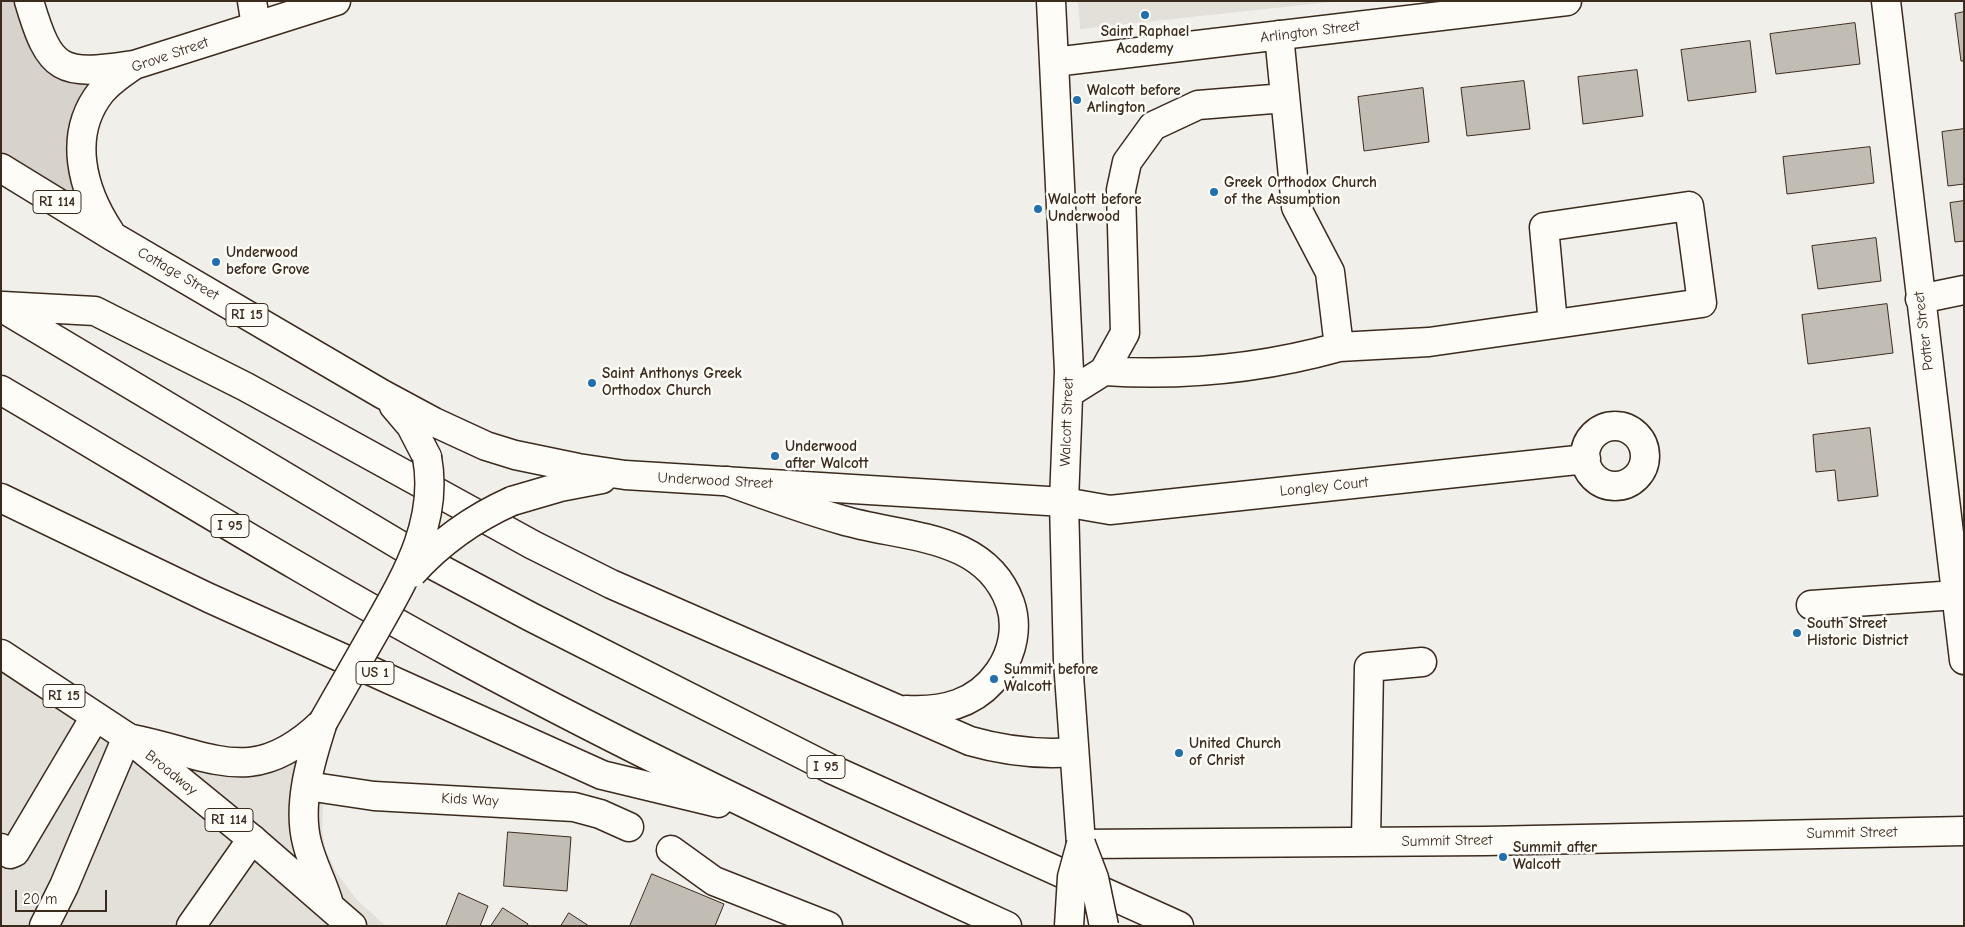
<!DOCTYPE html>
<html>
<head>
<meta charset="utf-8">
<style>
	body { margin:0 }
	#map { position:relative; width:1965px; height:927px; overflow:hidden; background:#f1efea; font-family:"Comic Neue",sans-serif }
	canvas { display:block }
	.frame { position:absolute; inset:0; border:2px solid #3b2a1e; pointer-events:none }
	.scale { position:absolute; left:15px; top:890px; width:92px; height:22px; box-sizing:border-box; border:2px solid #3b2a1e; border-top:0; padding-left:6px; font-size:15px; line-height:18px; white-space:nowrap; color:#3b2a1e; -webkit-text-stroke:4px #fdfcf7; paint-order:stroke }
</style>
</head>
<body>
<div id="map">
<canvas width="1965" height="927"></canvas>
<div class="frame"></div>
<div class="scale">20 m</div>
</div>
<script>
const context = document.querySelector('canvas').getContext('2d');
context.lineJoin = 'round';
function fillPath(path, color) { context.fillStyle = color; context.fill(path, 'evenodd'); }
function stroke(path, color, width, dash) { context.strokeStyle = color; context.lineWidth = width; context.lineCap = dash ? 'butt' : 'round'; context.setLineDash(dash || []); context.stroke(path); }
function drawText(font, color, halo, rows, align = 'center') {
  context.font = font + ' "Comic Neue",sans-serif'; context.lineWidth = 5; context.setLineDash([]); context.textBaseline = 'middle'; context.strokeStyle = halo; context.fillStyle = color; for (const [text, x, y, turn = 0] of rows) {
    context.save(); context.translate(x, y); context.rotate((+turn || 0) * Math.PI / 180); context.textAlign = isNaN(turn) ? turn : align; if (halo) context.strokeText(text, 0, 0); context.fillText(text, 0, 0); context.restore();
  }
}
fillPath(new Path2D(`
	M1078,1H1340L1080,29Z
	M1,653L142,738L265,761L324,734L323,788L327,794L323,806L322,830L325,848L336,872L357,900L386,926H1Z`), '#e3e0da');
fillPath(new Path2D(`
	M1,1H38L70,65L109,77L95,120L92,155L103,214L1,158Z`), '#d7d2cc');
const building = new Path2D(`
	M1964,12V61H1961L1955,14Z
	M1855,23L1860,64L1776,74L1770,34Z
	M1750,41L1756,92L1688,101L1681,50Z
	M1637,70L1643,116L1583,124L1578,77Z
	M1524,81L1530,129L1467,136L1461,88Z
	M1423,88L1429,142L1364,151L1358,97Z
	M1964,129V184L1948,186L1942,132Z
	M1870,147L1874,183L1787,194L1783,157Z
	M1964,201V241L1955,242L1950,203Z
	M1876,238L1881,281L1818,289L1812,246Z
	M1887,304L1893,353L1808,364L1802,315Z
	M1870,428L1878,496L1838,501L1835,470L1816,472L1813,435Z
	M508,832L571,837L567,891L504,886Z
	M652,874L724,904L715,926H630Z
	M459,893L488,906L480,926H446Z
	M503,908L528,924L527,926H491Z
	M569,913L589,926H561Z`);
fillPath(building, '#c1bcb4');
stroke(building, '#3b2a1e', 1);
const minor = new Path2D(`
	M252,1L256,26
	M1051,1L1069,371L1064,502L1110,510L1586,459
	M1886,1L1964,660
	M1279,35L1296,207L1330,272L1339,347L1429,342L1702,303L1689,206L1544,227L1553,324
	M1054,62L1567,1
	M1920,299L1964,290
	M1104,371C1182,376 1264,368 1339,347
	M1069,393L1104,371L1125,333L1121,190L1127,162L1153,126L1198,105L1285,98
	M1585 456a30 30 0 1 1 60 0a30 30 0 1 1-60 0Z
	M1811,605L1956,595
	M307,786L374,796L574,807L600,814L629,827
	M1366,841L1369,667L1422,662
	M1,848L10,854L15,852L95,717
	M671,850L714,881L828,926
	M44,926L64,886L127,737
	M191,926L252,839`);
const major = new Path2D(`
	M29,1C50,72 60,76 133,65
	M1,168L112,236L382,394L434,422L486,446L515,455L578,468L625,475L1064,502L1068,661L1081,844L1485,841L1964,831
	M110,232C82,190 67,135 101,92C110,81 122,73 134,65L336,1
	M394,406L411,426L427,457
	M512,501L560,487L602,479
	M1,654L127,737L252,839L352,926
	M323,722C311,759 297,804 307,843C312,864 323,883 329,904
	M132,739C213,755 253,790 323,722`);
const highway = new Path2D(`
	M3,306L95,311L246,387L533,545L611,584L970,741C1005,751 1037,755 1074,752
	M1,307L433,565L531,617L831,769L1179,926
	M1,390C154,480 305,574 462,659C640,755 822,842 1007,926
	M727,481C765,495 803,509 842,520C902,538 985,533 1010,603C1018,626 1013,652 999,672C977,704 943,712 906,710
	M1,498L209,598L602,775L718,803`);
stroke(minor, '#3b2a1e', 31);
stroke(major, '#3b2a1e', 31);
stroke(highway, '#3b2a1e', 31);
stroke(minor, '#fdfcf7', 28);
stroke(major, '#fdfcf7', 28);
stroke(highway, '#fdfcf7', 28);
const majorBridge = new Path2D(`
	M412,573C440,542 474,518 512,501
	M323,722C341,691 358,660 376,629C406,576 439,521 427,457
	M1081,844L1094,878L1104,926
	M1069,926L1072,877L1081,844`);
stroke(majorBridge, '#3b2a1e', 31, []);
stroke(majorBridge, '#fdfcf7', 28);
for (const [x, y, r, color] of [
	[1145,15,5,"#1f6fb2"],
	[1077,100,5,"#1f6fb2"],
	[1214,192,5,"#1f6fb2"],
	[1038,209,5,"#1f6fb2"],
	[216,262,5,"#1f6fb2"],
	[592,383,5,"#1f6fb2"],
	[775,456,5,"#1f6fb2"],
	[1797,633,5,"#1f6fb2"],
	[994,679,5,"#1f6fb2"],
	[1179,753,5,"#1f6fb2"],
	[1503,857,5,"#1f6fb2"]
]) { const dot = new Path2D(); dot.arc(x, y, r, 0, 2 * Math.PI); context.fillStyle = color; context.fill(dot); stroke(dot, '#fdfcf7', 2); }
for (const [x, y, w] of [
	[57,202,48],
	[247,315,42],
	[230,526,38],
	[375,673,38],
	[64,696,42],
	[826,767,38],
	[229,820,48]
]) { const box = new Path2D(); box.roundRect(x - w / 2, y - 11.5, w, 23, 4); context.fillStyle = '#fdfcf7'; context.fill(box); stroke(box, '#3b2a1e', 1); }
drawText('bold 14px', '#3b2a1e', null, [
	["RI 114",57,202],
	["RI 15",247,315],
	["I 95",230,526],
	["US 1",375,673],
	["RI 15",64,696],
	["I 95",826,767],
	["RI 114",229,820]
]);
drawText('bold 15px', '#3b2a1e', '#fdfcf7', [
	["Saint Raphael",1145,32,"center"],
	["Academy",1145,49,"center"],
	["Walcott before",1087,91],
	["Arlington",1087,108],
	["Greek Orthodox Church",1224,183],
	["of the Assumption",1224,200],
	["Walcott before",1048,200],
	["Underwood",1048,217],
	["Underwood",226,253],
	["before Grove",226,270],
	["Saint Anthonys Greek",602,374],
	["Orthodox Church",602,391],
	["Underwood",785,447],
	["after Walcott",785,464],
	["South Street",1807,624],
	["Historic District",1807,641],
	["Summit before",1004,670],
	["Walcott",1004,687],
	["United Church",1189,744],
	["of Christ",1189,761],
	["Summit after",1513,848],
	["Walcott",1513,865]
], 'left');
drawText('15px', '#3b2a1e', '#fdfcf7', [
	["Arlington Street",1310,32,-7],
	["Grove Street",170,55,-19],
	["Cottage Street",178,274,30],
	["Potter Street",1924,331,-97],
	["Walcott Street",1067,422,-88],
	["Underwood Street",715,481,3],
	["Longley Court",1324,487,-6],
	["Broadway",171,773,39],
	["Kids Way",470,800,3],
	["Summit Street",1852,833,-1],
	["Summit Street",1447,841,-1]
]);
</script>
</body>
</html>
